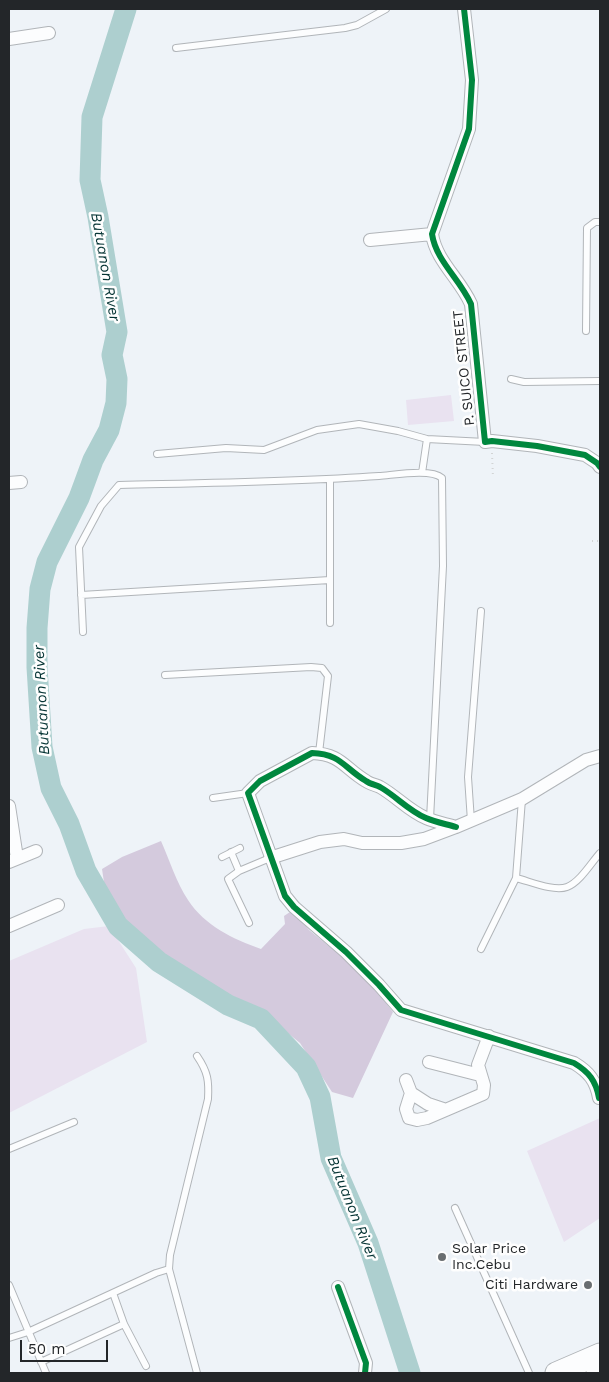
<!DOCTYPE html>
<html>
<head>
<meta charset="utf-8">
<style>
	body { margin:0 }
	#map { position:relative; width:609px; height:1382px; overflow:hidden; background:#eef3f8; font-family:"Work Sans",sans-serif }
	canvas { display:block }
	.frame { position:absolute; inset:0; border:10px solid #232629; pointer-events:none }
	.scale { position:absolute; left:20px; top:1340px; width:88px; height:22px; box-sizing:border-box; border:2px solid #232629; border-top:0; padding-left:6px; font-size:15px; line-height:18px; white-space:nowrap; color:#232629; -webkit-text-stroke:4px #fefefe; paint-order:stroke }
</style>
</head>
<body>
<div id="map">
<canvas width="609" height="1382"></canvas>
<div class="frame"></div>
<div class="scale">50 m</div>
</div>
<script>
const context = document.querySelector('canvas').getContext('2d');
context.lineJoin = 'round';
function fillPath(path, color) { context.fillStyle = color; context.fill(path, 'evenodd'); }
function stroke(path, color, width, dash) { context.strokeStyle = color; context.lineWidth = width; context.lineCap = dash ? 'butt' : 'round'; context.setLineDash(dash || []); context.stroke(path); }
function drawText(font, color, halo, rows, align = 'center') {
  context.font = font + ' "Work Sans",sans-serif'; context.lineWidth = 5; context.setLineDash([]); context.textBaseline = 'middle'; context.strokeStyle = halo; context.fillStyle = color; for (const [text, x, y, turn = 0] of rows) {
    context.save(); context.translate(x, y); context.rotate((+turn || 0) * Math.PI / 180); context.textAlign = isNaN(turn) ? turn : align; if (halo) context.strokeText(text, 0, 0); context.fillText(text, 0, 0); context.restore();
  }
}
fillPath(new Path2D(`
	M451,395L454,421L408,425L406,400Z
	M109,926L136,968L147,1042L9,1113V961L84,929Z
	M600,1118V1218L564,1242L527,1151Z`), '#e9e2f0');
fillPath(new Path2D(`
	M161,841C169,859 177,884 188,900C205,926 233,939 261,949L285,924L284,916L290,912L297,915L309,930L341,956L376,990L393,1012L353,1098L332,1092L300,1043L262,1012L228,998L182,971L137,937L124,924L105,889L102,869L122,857Z`), '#d4cadd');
stroke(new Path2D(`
	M126,9L92,117L90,180L98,217L117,332L112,355L117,379L116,403L109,430L93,460L79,498L47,562L40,589L37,628V667L42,747L51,788L69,824L86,871L118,926L159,962L228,1005L261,1019L306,1067L320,1097L331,1158L368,1243L410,1373`), '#adcfcf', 21);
const service = new Path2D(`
	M176,48L345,28L357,25L386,9
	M586,331L587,228L595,222H600
	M511,379L524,382L600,381
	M157,454L226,448L264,450L317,430L359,424L398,431L427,439L485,442
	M422,473L427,439
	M81,595L330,580
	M330,623V479
	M83,632L79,547L101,506L119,485C206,483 292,482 379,476C394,475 431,468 442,478L443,566L430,819
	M165,675L311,667L322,668L328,676L319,753
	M213,798L248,793
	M471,821L468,777L481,611
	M231,852L239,871
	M222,857L240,848
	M516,878C529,881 554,892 567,887C580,882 591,863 600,853
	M249,923L228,879L239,871L270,858
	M481,949L516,878L522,799
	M9,1149L74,1122
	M455,1208L529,1373
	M169,1269L197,1373
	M9,1285L46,1373
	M113,1293L124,1324L146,1366
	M9,1338L28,1332L156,1273L169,1269L170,1255L208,1099C209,1081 208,1072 197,1056
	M41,1362L124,1324`);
const minor = new Path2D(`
	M464,9L472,80L469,129L432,234C436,261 460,279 471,304L485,442L492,441L537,446L585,455L597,463L600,467
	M9,39L49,33
	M370,240L432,234
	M9,483L21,482
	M9,806L17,858
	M456,827C446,824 435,822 426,818C409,811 396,796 380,787C376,785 370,784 366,781C344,768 341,754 312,753L260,781L248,793L285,896L294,907L346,952L379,985L401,1010L574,1063C589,1072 596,1081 599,1098
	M270,858L320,842L344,839L362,843H401L424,839L456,827L522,799L586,760L600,756
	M9,862L36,851
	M9,926L58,905
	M429,1062L480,1075
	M406,1080L411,1093L428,1104L446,1110
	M411,1093L406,1109L409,1118L417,1120L427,1118L483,1094L484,1085L478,1065L489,1036
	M338,1287L366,1363L365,1373`);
const primary = new Path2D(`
	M556,1373L600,1354
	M597,1373L600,1370`);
stroke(service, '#b1b5b9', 8);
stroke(minor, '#b1b5b9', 14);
stroke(primary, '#b1b5b9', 23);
stroke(new Path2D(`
	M492,453L493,478
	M592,541H600`), '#d2d4d5', 2, [1, 4]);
stroke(service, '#fcfdfe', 6);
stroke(minor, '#fcfdfe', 12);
stroke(primary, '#fcfdfe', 21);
stroke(new Path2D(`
	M464,9L472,80L469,129L432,234C436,261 460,279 471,304L485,442L492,441L537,446L585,455L597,463L600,467
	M456,827C446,824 435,822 426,818C409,811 396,796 380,787C376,785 370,784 366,781C344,768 341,754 312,753L260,781L248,793L285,896L294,907L346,952L379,985L401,1010L574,1063C589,1072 596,1081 599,1098
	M338,1287L366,1363L365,1373`), '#00873e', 6);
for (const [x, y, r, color] of [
	[442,1257,5,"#6a6e71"],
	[588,1285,5,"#6a6e71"]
]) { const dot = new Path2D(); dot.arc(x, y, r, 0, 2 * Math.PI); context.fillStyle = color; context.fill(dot); stroke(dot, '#fefefe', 2); }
drawText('14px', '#232629', '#fefefe', [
	["P. SUICO STREET",464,368,-96]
]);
drawText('14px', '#232629', '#fefefe', [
	["Solar Price",452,1249],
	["Inc.Cebu",452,1265],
	["Citi Hardware",578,1285,"right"]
], 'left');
drawText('italic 15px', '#053434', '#fefefe', [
	["Butuanon River",105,267,80],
	["Butuanon River",42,700,-93],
	["Butuanon River",352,1208,68]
]);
</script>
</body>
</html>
